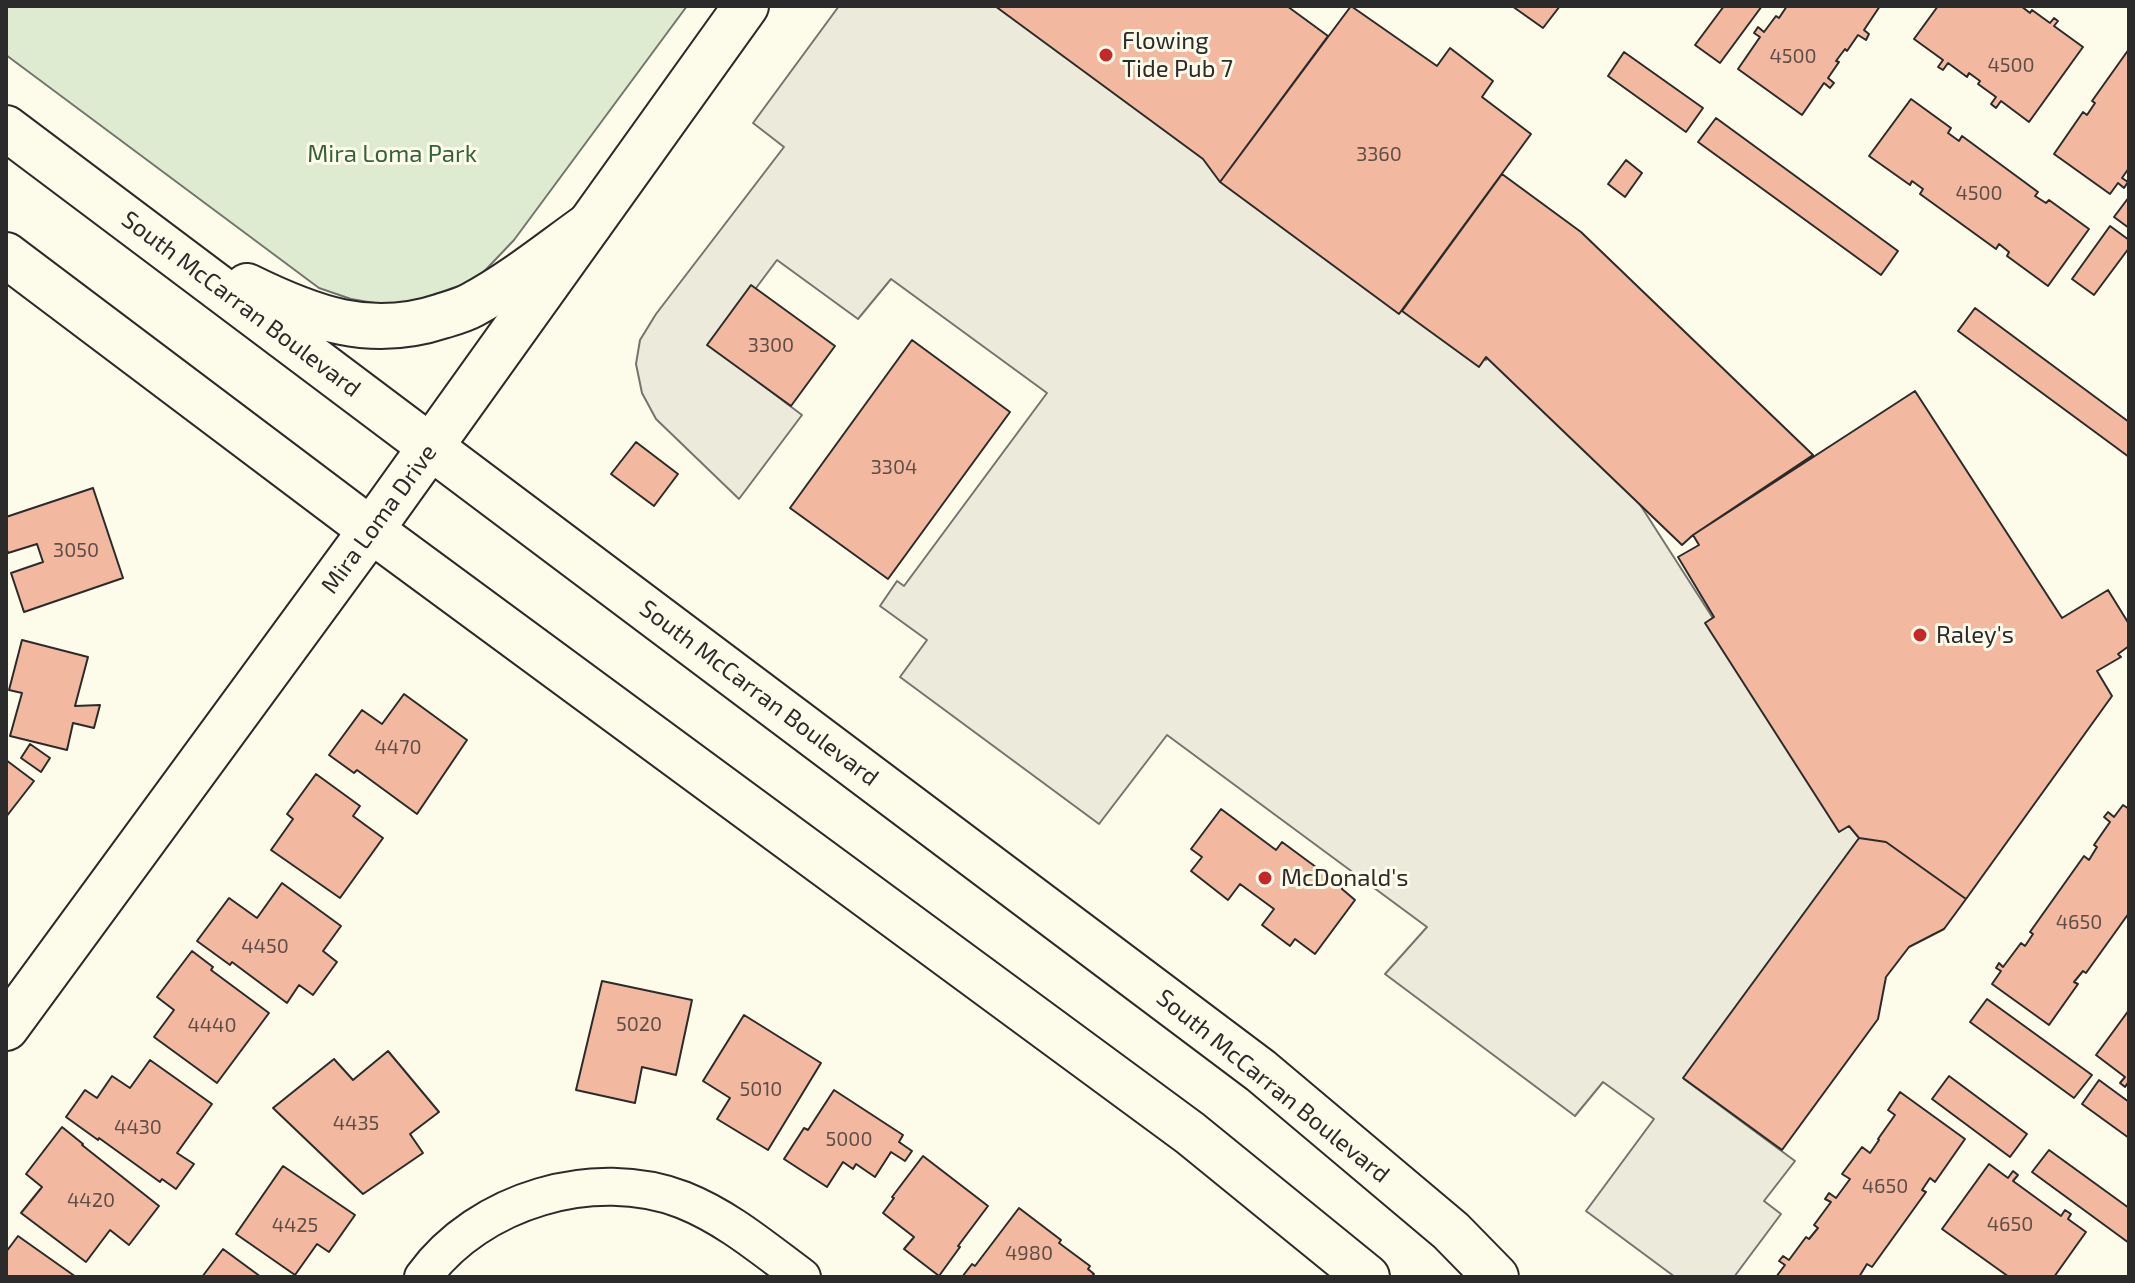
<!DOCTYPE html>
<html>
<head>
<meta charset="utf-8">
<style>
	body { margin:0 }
	#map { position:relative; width:2135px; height:1283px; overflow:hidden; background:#fdfbea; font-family:"Exo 2",sans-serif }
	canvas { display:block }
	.frame { position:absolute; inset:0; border:8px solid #2b2b2b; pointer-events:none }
</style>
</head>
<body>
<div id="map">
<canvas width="2135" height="1283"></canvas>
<div class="frame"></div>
</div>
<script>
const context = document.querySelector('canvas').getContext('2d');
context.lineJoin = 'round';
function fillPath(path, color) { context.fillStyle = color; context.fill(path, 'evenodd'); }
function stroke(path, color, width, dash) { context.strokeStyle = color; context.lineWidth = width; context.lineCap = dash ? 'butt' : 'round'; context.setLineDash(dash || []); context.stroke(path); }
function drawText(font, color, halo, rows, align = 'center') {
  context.font = font + ' "Exo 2",sans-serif'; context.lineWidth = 6; context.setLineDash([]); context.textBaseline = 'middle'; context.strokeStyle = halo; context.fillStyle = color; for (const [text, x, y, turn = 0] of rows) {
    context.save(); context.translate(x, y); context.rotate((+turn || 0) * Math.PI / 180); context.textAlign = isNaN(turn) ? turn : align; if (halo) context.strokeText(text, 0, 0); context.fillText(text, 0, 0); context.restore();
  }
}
const green = new Path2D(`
	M6,6H687L514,240L476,280L398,307L351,299L319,288L6,55Z`);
fillPath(green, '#deebd1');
stroke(green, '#74746e', 2);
const parking = new Path2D(`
	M839,6H1015L1210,152L1227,175L1406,309L1411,304L1486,360L1490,355L1614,464L1845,824L1866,830L1684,1079L1795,1161L1764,1201L1781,1214L1734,1277H1675L1586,1211L1654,1119L1603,1082L1575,1116L1385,974L1427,927L1167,735L1099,824L900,677L927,640L880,606L897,581L904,586L1047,393L891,279L858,319L777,260L712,347L802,415L739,499L656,419L642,393L636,364L640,340L656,314L784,147L753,123Z`);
fillPath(parking, '#eceadb');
stroke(parking, '#74746e', 2);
const building = new Path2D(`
	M995,6H1287L1328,36L1220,182L1203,159Z
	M1351,6L1437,66L1450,48L1493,81L1482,97L1531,134L1399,314L1220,182Z
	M1512,6H1560L1543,28Z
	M1724,6H1762L1720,63L1695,45Z
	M1787,6H1880L1864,30L1869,34L1866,40L1858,35L1847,51L1845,49L1836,61L1839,62L1828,78L1834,83L1830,88L1824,83L1802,115L1738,69L1760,37L1754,33L1758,27L1764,32L1776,16L1779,18Z
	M1938,6H2021L2030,13L2032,10L2050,23L2054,18L2058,21L2054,26L2083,47L2029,122L2001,101L1996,108L1991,104L1996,97L1978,84L1980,81L1969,73L1967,77L1948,63L1943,70L1938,67L1943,60L1914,39Z
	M2129,49V168L2122,178L2128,182L2124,188L2118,183L2110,194L2054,154L2083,112L2087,115L2095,103L2092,101Z
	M1624,52L1703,108L1686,132L1608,76Z
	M1911,99L1951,128L1948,133L1959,141L1962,136L2038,192L2035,196L2046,203L2049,200L2089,229L2048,286L2007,256L2009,252L1999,244L1996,249L1920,194L1923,189L1912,181L1910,185L1869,156Z
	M1716,118L1898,251L1881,275L1698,142Z
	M1626,160L1642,173L1625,197L1608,184Z
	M1502,174L1581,232L1813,455L1693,535L1682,545L1486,357L1479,367L1402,311Z
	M2129,197V228L2114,217Z
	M2110,226L2129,240V248L2094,295L2072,279Z
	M751,285L835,346L791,406L707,345Z
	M1975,308L2129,422V457L1958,331Z
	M912,340L1010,412L888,579L790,508Z
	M1915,391L2062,618L2108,590L2129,624V646L2118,654L2121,657L2097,671L2112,696L1966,899L1886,842L1859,838L1849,826L1839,832L1705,623L1714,617L1678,557L1699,545L1693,535Z
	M636,442L678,474L654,506L611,474Z
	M93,488L123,578L24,612L11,573L43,562L37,544L8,553L6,547V517Z
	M22,640L88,657L75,706L100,705L94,728L73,723L67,750L10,736L22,693L9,690Z
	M404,694L467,740L417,814L357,770L354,773L329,755L362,710L382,724Z
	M30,744L50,758L41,772L21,758Z
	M6,760L34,781L6,817Z
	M316,774L360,806L353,816L383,838L340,898L271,850L293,819L287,814Z
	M2123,805L2129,809V913L2086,973L2083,971L2074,982L2078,984L2049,1025L1992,984L2001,971L1996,968L1999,963L2003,967L2021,943L2025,946L2033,934L2030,932L2084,856L2089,860L2097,847L2094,845L2110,822L2104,817L2108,812L2114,817Z
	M1221,809L1276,850L1282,842L1343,887L1342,889L1355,900L1315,954L1295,939L1290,946L1262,925L1274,909L1240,884L1228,900L1191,871L1202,857L1191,849Z
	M1859,838L1886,842L1966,899L1944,929L1909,947L1886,977L1878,1019L1782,1150L1683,1078Z
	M282,883L341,926L323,951L337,962L313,995L299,985L287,1003L232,962L230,965L197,941L229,898L257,918Z
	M192,951L213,967L211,970L269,1013L217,1083L154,1037L174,1010L157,997Z
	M602,981L692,1000L676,1075L642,1067L635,1103L576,1090Z
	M1987,999L2092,1075L2074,1098L1970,1022Z
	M2129,1010V1081L2125,1087L2120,1083L2125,1077L2096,1055Z
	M744,1015L821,1063L768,1150L717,1119L730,1098L703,1081Z
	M388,1051L439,1112L410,1134L423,1153L363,1194L273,1108L334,1059L353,1080Z
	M150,1060L212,1104L177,1153L194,1164L176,1189L162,1179L160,1182L99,1138L98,1140L66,1117L85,1090L97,1098L112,1076L130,1088Z
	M1949,1076L2027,1134L2010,1157L1932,1099Z
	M2099,1080L2129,1102V1138L2082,1104Z
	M834,1090L903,1135L899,1142L912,1151L905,1161L891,1152L875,1177L856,1164L853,1169L843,1162L827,1187L784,1159L804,1128L808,1130Z
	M1900,1092L1965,1139L1935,1182L1930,1178L1922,1190L1926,1192L1872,1267L1867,1264L1859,1277H1776L1785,1265L1779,1261L1783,1256L1789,1260L1806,1237L1809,1239L1818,1228L1814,1225L1831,1202L1825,1199L1829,1193L1836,1198L1850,1179L1842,1174L1862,1147L1870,1153L1879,1140L1878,1139L1895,1115L1888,1110Z
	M62,1127L83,1144L82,1145L159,1206L129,1245L110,1230L86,1262L21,1213L42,1187L26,1174Z
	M2049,1150L2129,1208V1243L2032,1172Z
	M923,1156L988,1206L958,1246L960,1247L939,1276L904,1249L914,1237L883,1213L894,1198L892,1197Z
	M1989,1164L2008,1178L2013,1171L2018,1175L2013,1181L2061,1216L2065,1210L2071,1214L2068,1219L2086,1232L2054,1277H2009L1942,1229Z
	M283,1166L355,1215L329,1252L317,1244L295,1275L236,1234Z
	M1019,1208L1061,1240L1059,1243L1090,1266L1088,1269L1094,1274L1091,1277H962L972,1264L975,1266Z
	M18,1236L76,1277H6V1252Z
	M223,1249L261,1277H202Z`);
fillPath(building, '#f2b8a0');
stroke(building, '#2b2b2b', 2);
const minor = new Path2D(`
	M423,1277C479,1200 594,1166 683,1200C728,1218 764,1249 802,1277`);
const tertiary = new Path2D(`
	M6,1028L371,530`);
const secondary = new Path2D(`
	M371,530L746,6`);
const primary = new Path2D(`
	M6,128L1261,1071L1451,1231L1496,1277
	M6,255L371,530L1190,1133L1367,1277
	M247,286C312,318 370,340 442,316C452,313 463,310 472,305C513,283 551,252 589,225`);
stroke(minor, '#2b2b2b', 40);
stroke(tertiary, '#2b2b2b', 48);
stroke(secondary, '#2b2b2b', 48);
stroke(primary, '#2b2b2b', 48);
stroke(minor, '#fdfbea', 36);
stroke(tertiary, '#fdfbea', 44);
stroke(secondary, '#fdfbea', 44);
stroke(primary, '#fdfbea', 44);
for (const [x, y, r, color] of [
	[1106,55,8,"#c62828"],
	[1920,635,8,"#c62828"],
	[1265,878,8,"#c62828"]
]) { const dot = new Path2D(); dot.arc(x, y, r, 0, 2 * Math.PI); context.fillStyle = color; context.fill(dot); stroke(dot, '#fdfbea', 3); }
drawText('20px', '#5d4e48', null, [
	["4500",1793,56],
	["4500",2011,65],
	["3360",1379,154],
	["4500",1979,193],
	["3300",771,345],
	["3304",894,467],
	["3050",76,550],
	["4470",398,747],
	["4650",2079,922],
	["4450",265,946],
	["5020",639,1024],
	["4440",212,1025],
	["5010",761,1089],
	["4435",356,1123],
	["4430",138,1127],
	["5000",849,1139],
	["4650",1885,1186],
	["4420",91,1200],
	["4650",2010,1224],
	["4425",295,1225],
	["4980",1029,1253]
]);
drawText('24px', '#2b2b2b', '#fdfbea', [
	["Flowing",1122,41],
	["Tide Pub 7",1122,69],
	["Raley's",1936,635],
	["McDonald's",1281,878]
], 'left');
drawText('24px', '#34623c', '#fdfbea', [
	["Mira Loma Park",392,154]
]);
drawText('24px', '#2b2b2b', '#fdfbea', [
	["South McCarran Boulevard",241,304,37],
	["Mira Loma Drive",379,519,-54],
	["South McCarran Boulevard",759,693,37],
	["South McCarran Boulevard",1273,1086,39]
]);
</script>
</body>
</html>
